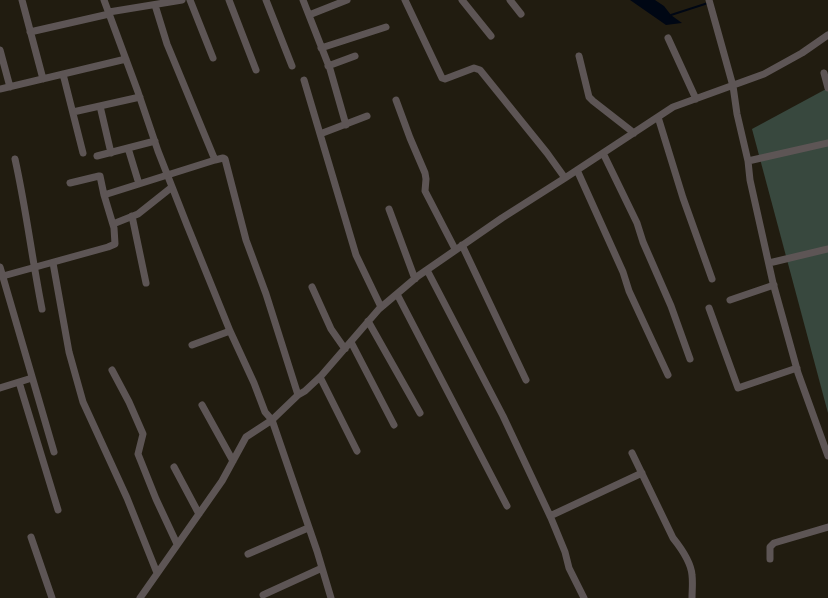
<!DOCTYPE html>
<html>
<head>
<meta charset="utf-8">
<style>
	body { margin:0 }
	canvas { display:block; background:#211c10 }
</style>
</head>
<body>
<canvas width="828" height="598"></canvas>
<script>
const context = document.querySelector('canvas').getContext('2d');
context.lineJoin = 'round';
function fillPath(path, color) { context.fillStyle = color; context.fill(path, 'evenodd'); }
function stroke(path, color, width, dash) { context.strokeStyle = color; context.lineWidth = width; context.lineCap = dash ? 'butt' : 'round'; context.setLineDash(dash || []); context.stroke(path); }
fillPath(new Path2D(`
	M828,88V413L752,129Z`), '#38483e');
fillPath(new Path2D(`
	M630,0H655L664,6L671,15L682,23L666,25Z`), '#000714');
stroke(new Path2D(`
	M670,18L671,15L708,3`), '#000714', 2);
stroke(new Path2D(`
	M22,0L43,79
	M104,0L138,92L158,151L187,225L230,331L254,383L265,412L272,420L317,551L331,598
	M190,0L213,58
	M229,0L256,70
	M266,0L292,66
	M303,0L330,69L346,125
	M405,0L442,78L445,79L474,68L480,70L547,153L565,178
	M462,0L491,36
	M510,0L521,14
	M709,0L733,86L737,114L748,161L750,180L773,283L798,373L828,456
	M155,5L167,44L215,160
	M109,12L182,0
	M309,15L347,0
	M30,32L109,14
	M668,38L696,99
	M321,48L386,27
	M0,50L10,87
	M579,56L589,97L593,101L634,133
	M328,66L355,56
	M824,73L828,88
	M63,74L83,153
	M304,80L356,255L381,307
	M0,89L126,59
	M396,100L410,138L425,173L426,179L425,191L455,249
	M100,106L111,153
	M73,112L140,97
	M658,117L683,198L712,279
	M320,134L367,116
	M128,148L139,184
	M603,153L637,223L643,242L671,306L690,359
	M97,156L155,141
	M15,159C26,208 32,259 42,309
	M748,161L828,143
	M577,170L623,272L629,291L668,375
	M70,183L99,176H100L104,195L215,160L223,158L225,159L246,240L266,294L298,395
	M389,209L415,279
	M132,216L146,283
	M113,224L138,214L172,187
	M462,245L526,380
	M53,263L69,352L83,402L127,498L157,573
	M769,263L828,249
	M0,267L54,452
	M427,270L503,416L551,518L565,552L569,568L584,598
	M3,276L108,247L115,244L114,228L104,195
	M312,287L331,329L345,349
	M397,294L507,506
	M730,300L774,285
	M709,308L738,388L797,368
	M368,321L420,413
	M351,342L394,425
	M192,345L230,331
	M112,370L129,402L143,434L138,454L156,499L177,544
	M320,377L357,451
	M19,382L58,510
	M0,388L32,378
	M202,405L233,461
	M632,453L673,538C681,548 691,562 692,575C693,583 692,591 692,598
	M174,467L199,514
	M550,516L642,473
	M31,537L52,598
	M248,554L308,528
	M770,559V547L774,543L828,527
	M263,595L322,568
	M140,598L222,481L246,437L272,420L298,395L305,391L321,376L379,309L418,276L502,218L565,178L673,107L764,74L802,53L828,35`), '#5d5555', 7);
</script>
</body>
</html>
